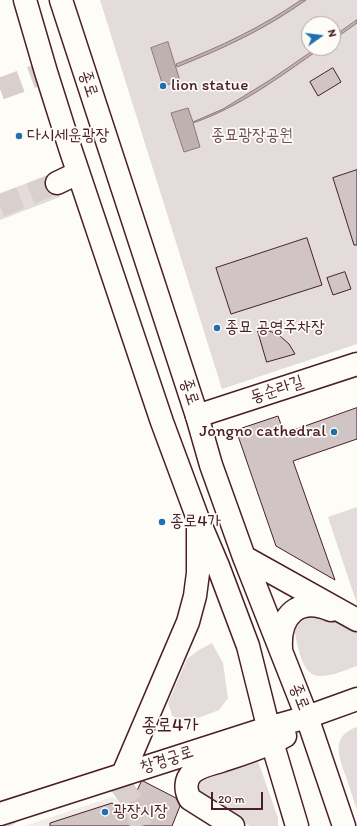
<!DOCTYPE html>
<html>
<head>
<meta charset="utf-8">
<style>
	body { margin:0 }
	#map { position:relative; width:357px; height:826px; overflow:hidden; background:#fdfcf7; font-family:Itim,sans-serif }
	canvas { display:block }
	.north { position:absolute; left:301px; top:16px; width:40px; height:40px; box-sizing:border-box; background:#fdfcf7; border:1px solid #b5a4a5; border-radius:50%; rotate:76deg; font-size:11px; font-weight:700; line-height:16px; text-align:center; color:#4a1f2b }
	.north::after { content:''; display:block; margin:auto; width:14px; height:18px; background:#1f6fb2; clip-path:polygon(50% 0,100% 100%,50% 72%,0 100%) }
	.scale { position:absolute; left:211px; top:792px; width:52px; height:18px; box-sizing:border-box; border:2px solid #4a1f2b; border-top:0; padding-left:5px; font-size:12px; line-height:14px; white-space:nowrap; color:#4a1f2b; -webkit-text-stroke:3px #fdfcf7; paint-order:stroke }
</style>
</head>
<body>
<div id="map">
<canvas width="357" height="826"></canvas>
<div class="north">N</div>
<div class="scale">20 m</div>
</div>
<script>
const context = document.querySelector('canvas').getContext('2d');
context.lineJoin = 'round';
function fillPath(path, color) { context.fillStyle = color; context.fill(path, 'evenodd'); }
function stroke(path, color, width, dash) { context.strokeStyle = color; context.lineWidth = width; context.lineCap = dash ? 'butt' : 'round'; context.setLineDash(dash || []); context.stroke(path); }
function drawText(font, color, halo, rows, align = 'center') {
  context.font = font + ' Itim,"Poor Story",sans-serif'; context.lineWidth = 3.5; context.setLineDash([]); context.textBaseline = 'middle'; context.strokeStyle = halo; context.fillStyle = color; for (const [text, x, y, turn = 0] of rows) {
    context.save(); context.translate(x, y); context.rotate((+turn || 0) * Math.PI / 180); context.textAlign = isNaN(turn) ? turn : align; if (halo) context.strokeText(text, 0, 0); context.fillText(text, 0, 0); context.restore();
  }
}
fillPath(new Path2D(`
	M112,797L173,826H24Z`), '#f0ece8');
fillPath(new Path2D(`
	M100,0H357V344L222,389ZM309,24H333V48H309Z
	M52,174L60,197L0,220V193Z
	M357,507V604L328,517Z
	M315,610L357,631V666C345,670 333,676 320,676C300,677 297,639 293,625Z
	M212,643L223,663L228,698L219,710L185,723L178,721L172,715L168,703L187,659L199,650Z
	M357,727V810C353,799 350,788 346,777C339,757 330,736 357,727Z
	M254,757L258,761L278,818V826H250L200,796L194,783L195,779Z`), '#e3dcda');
const water = new Path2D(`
	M301,0H306C264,30 224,48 177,67L176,64C220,47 262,27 301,0Z
	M357,20V23L333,40V37Z
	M168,42L180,81L163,86L151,48Z
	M317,48H321C281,76 240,107 193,123L200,147L184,152L171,113L188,108L193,122L223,109L270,80Z`);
fillPath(water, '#c0b1b1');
stroke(water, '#91777b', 1);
const building = new Path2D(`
	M333,68L341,82L318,96L310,82Z
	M357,170V245H354L333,178Z
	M307,238L322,285L231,314L216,268Z
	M345,272L351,289L333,295L327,278Z
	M258,331H270L280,336L289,344L295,354L267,362Z
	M357,408V439L293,461L335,580L276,546L236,430L278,416L284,433Z
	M143,781L176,798L180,806L172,826H50V823L112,803L127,812L141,782Z`);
fillPath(building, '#d0c5c4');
stroke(building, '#4a1f2b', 1);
stroke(new Path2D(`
	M0,89L46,72
	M0,206L57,183
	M120,784L135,805L141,826
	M3,813L10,826`), '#d9d0ce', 22, [22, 11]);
const minor = new Path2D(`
	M57,183L78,173
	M197,416L357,364`);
const major = new Path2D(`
	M25,0L46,72L70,148L162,422L198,519L218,566L248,646L272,742L297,826
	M61,0L197,416L211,465L244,557L307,717L344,826
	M244,557L357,620
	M281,648C279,615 299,596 331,610
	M123,774L188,622L195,596L198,573V529
	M0,814L268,728L307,717L357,699
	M233,826L190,799C185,790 185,780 192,773C199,766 212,764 221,761C242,754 266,747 285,736`);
stroke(minor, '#4a1f2b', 25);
stroke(major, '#4a1f2b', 25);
stroke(minor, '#fdfcf7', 22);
stroke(major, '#fdfcf7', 22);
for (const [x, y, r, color] of [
	[163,86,4,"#1f6fb2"],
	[19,136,4,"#1f6fb2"],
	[217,328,4,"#1f6fb2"],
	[334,432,4,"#1f6fb2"],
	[162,522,4,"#1f6fb2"],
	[105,812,4,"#1f6fb2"]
]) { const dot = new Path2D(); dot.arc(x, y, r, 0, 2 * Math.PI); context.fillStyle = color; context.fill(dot); stroke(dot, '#fdfcf7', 1.5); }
drawText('17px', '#4a1f2b', '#fdfcf7', [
	["종로",88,84,72],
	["동순라길",277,390,-18],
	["종로",189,392,72],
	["종로",299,697,69],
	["창경궁로",167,760,-18]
]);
drawText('17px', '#4a1f2b', '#fdfcf7', [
	["lion statue",171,86],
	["다시세운광장",27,136],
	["종묘 공영주차장",225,328],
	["Jongno cathedral",326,432,"right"],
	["종로4가",170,522],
	["광장시장",113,812]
], 'left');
drawText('17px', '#704e57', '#fdfcf7', [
	["종묘광장공원",252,136]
]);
drawText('19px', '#4a1f2b', '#fdfcf7', [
	["종로4가",170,726]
]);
</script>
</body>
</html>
